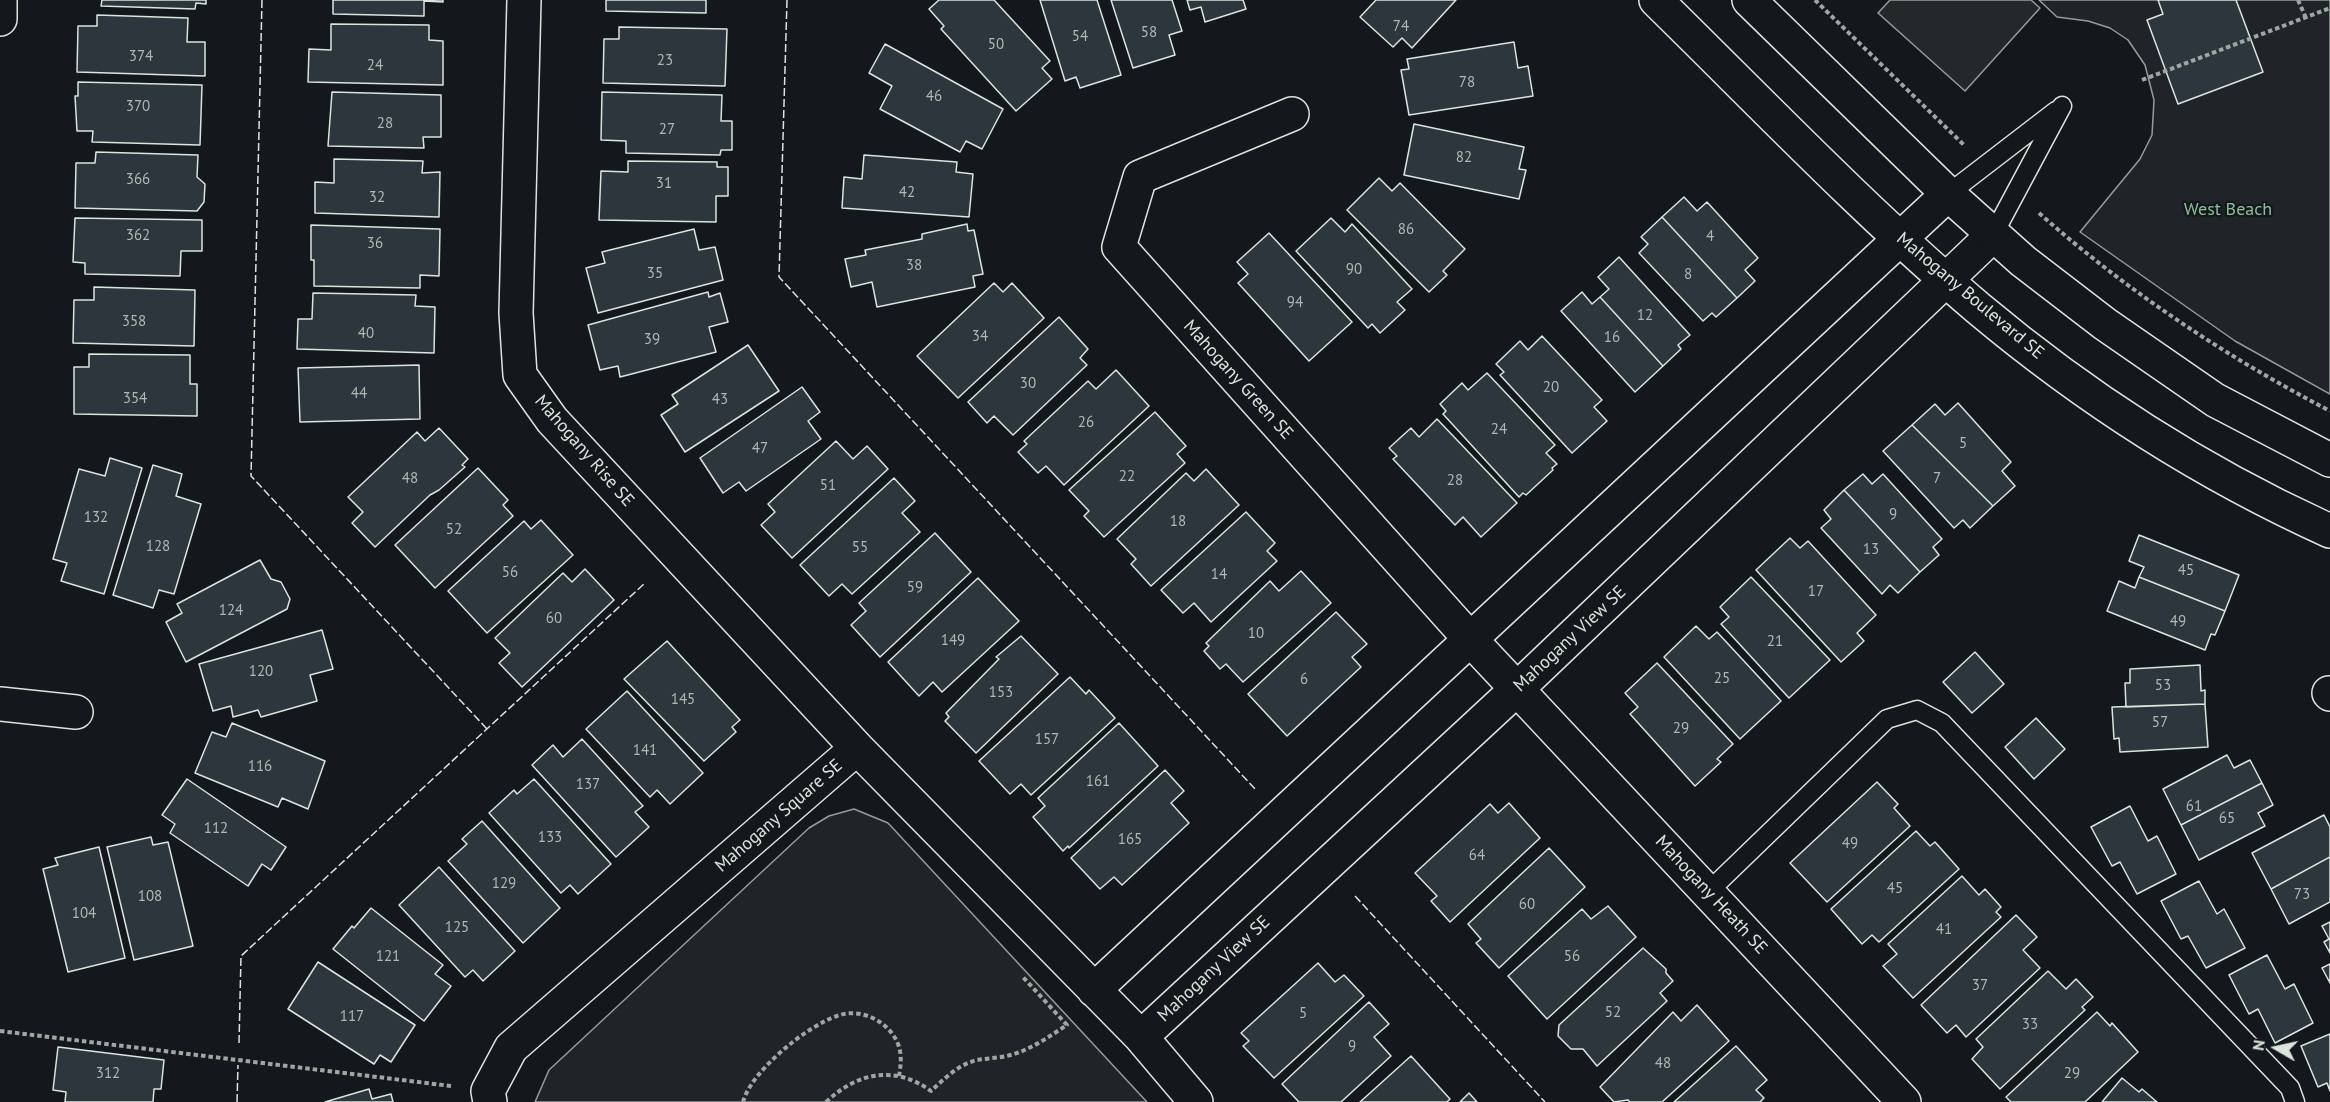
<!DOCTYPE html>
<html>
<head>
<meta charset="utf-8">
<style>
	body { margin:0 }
	#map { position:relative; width:2330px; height:1102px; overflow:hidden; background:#14181c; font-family:"PT Sans",sans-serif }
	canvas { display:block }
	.north { position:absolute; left:2246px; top:1018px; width:60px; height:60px; -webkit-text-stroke:4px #14181c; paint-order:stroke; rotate:279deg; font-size:16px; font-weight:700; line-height:24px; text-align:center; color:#d8e6dc }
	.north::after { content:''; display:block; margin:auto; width:21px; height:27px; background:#d8e6dc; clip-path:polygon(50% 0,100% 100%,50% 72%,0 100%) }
</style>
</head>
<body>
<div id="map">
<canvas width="2330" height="1102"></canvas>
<div class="north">N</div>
</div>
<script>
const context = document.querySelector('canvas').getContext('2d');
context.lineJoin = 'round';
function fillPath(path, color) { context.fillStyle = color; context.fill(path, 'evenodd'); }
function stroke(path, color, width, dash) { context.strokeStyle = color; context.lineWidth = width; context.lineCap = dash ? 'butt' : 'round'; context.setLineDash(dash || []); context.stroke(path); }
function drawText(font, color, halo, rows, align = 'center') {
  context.font = font + ' "PT Sans",sans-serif'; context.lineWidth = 4.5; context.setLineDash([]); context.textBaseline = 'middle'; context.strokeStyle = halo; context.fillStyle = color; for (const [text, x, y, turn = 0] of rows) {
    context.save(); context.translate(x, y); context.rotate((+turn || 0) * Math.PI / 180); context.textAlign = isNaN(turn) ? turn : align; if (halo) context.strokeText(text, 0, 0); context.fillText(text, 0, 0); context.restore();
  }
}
const green = new Path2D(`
	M2039,0H2330V394L2235,341L2080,232L2140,159L2152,135L2154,100L2145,65L2128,40L2110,28L2088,21L2057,17Z
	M854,809L888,823L1147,1102H535L549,1070L809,828L829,816Z`);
fillPath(green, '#202428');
stroke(green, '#939e99', 1.5);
const parking = new Path2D(`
	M1890,0H2031L2040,8L1965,91L1878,13Z`);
fillPath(parking, '#24282b');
stroke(parking, '#939e99', 1.5);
const building = new Path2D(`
	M102,0H206V4L196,3L195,9L101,6Z
	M333,0H443V2L424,1V16L333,14Z
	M606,0H706V13L606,11Z
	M939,0H994L1050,61L1042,68L1052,79L1016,111L941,29L944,26L929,9Z
	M1040,0H1097L1121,75L1080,88L1076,77L1065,81Z
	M1111,0H1172L1182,31L1169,35L1175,55L1133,68Z
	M1187,0H1243L1246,9L1205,22L1201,7L1190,10Z
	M1376,0H1456L1412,48L1402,38L1393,47L1360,17Z
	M2158,0H2236L2263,72L2178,104L2147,20L2163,14Z
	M97,15L188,18L187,42H205V76L77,72L78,26H97Z
	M331,24L429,25V40L443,41V85L308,82L309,49L331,50Z
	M619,27L727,29L725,86L603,83L604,39H619Z
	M1514,42L1518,68L1528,66L1533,96L1409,115L1401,70L1409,69L1407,59Z
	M885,44L1003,109L982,149L966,141L960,152L880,109L892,86L869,73Z
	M78,82L202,85L200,145L92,142L93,131H77L75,96H78Z
	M332,92L441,95V137H423L424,148L328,146Z
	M602,92L722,95L721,121H732V150H721L720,155L626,153V141L601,140Z
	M1414,124L1524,147L1519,169L1526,170L1519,199L1404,175Z
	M96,152L198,155L197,177L205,184L204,202L197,211L75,208L76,163H95Z
	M864,155L957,162L956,172L973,174L969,217L842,208L844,177L862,179Z
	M334,159L423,161L422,173L440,172L439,217L315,213V182L334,183Z
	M628,161L717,162V167H728V196H716V222L599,220L601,171L628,172Z
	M1379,178L1392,191L1400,183L1465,249L1443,271L1447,275L1429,292L1347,210Z
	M1684,197L1697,211L1707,202L1758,258L1745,270L1755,281L1737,298L1662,217Z
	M1662,217L1737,298L1716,317L1712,313L1703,321L1639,253L1648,244L1641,237Z
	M75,218L202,220V251H181L180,276L85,274V263L73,262Z
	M1331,218L1345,232L1352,224L1412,289L1397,302L1405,310L1380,333L1372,324L1368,328L1296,251Z
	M967,224L968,231L974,230L983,274L973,276L975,287L877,307L872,282L851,287L845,259L866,255L865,250L922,239V234Z
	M311,225L440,229L439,276L420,275V288L314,286V260H311Z
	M694,229L699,250L715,247L723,280L598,313L586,268L605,263L602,252Z
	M1269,233L1352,322L1309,361L1238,283L1248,274L1237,262Z
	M1619,257L1690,335L1678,345L1681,349L1663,366L1600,297L1609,289L1598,277Z
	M994,283L1003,292L1012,283L1044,318L958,398L917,356Z
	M94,287L195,290L194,346L73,343L74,300H94Z
	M708,292L709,297L720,293L728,322L709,327L716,352L620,377L618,366L600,370L588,325Z
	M1582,292L1592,304L1600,297L1663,366L1635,392L1561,311Z
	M313,293L416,295L415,306L435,307L434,353L297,349L298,319H312Z
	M1059,317L1088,349L1080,358L1087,365L1013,435L994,416L987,423L968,402Z
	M1542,336L1602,400L1594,407L1607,421L1572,453L1500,375L1504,372L1496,364L1520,341L1528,350Z
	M748,345L779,391L685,452L661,415L678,404L672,395Z
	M89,354L190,355V384H197V416L74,414V367H89Z
	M419,365L420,419L300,422L298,368Z
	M1116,370L1149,406L1064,485L1046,466L1038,473L1018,452L1027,444L1024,441L1088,381L1096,389Z
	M1487,373L1555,445L1546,453L1557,464L1552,468L1553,470L1526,495L1523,493L1519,497L1443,414L1446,411L1440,404L1462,383L1468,390Z
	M802,387L820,412L808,421L821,439L746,491L739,482L723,493L700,458Z
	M1958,403L2011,462L2002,471L2015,486L1993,506L1912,425L1935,404L1945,415Z
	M1155,412L1186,446L1177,454L1185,463L1104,537L1084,516L1089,511L1069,490Z
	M1437,419L1517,503L1481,537L1463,517L1455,525L1393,459L1397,456L1389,448L1411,428L1419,437Z
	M1912,425L1993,506L1970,528L1963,520L1954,528L1883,451Z
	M439,428L468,459L462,465L465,467L439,490L430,495L375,547L352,523L363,512L348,497L417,432L425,441Z
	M836,441L853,459L867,446L888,469L792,558L761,525L775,512L768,504Z
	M110,458L142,468L104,594L61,581L67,563L53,559L79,469L105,476Z
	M153,465L182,474L176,496L201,504L174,594L159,590L153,608L113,595Z
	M478,468L508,500L503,505L513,516L435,588L395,545Z
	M1206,469L1239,505L1151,586L1131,564L1136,559L1117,539L1186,473L1194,481Z
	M1863,474L1872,484L1883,474L1942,539L1933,547L1939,555L1920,572L1844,490Z
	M894,478L915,501L902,513L920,532L852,594L842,584L829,596L800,565Z
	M1844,490L1920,572L1898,593L1890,585L1882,594L1821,528L1831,519L1824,510Z
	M1246,512L1275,543L1267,551L1277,561L1211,622L1194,603L1183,613L1161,590Z
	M541,520L573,555L487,633L448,591L524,521L531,529Z
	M935,533L971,572L880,657L851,625L866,611L859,603Z
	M2139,535L2239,575L2225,611L2139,577L2144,567L2129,561Z
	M1790,538L1800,548L1808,541L1876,615L1857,633L1864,641L1841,662L1756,570Z
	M260,560L271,579L281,582L290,599L287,609L186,662L166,622L182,613L177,604Z
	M585,569L614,600L522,687L499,663L510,653L495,638L563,573L572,582Z
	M1301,571L1331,603L1243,682L1226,664L1220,669L1204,651L1209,646L1206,643L1270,581L1279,591Z
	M1751,577L1830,660L1789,698L1721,624L1729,617L1720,607Z
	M2139,577L2225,611L2215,635L2211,634L2205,650L2107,611L2119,581L2135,588Z
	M978,578L1019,621L942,692L933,682L919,696L888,662Z
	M1336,612L1367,644L1352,657L1361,667L1287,736L1248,694Z
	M1696,626L1709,639L1717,632L1781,701L1740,739L1664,657Z
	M322,630L333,669L310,675L317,701L261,717L258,710L233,717L231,706L213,711L199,664Z
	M1021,636L1058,674L976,753L945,721L949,717L946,713L999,659L996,657Z
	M667,641L740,720L732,727L736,732L704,761L624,679Z
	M1975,652L2004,684L1972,713L1943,682Z
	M1657,663L1733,744L1717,759L1721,762L1695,786L1630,714L1638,707L1625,693Z
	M2200,665L2201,691L2205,690V704L2126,707L2125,683H2130V669Z
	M1070,677L1086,694L1089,690L1115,718L1031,795L1021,784L1010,794L979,761Z
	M627,691L703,773L670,804L657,790L650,797L586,729Z
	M2205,704L2208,747L2120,752L2119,738L2114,739L2112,707Z
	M2036,718L2065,749L2034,779L2005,747Z
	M232,723L325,761L308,809L282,798L278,807L195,773L212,732L226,737Z
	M1119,723L1158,766L1069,848L1068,846L1063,851L1033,817L1045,806L1038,798Z
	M582,739L643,806L635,812L649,827L616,857L532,765L553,745L563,757Z
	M2227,755L2234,768L2250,760L2262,783L2181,825L2163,789Z
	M1165,770L1184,791L1171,803L1189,823L1122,885L1114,877L1100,889L1071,858Z
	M187,779L286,847L271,870L262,864L248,886L170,833L175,824L162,815Z
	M534,779L611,864L578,894L570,885L561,893L489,813L514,790L517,794Z
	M1877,782L1898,804L1894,808L1910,826L1827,902L1790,863Z
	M2262,783L2273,805L2258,813L2265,826L2199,860L2181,825Z
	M1509,803L1540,838L1450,922L1431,901L1437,896L1415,873L1490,804L1498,813Z
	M2130,806L2148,841L2157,836L2176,874L2137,894L2120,862L2112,866L2091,827Z
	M2324,815L2330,827V857L2271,889L2252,853Z
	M482,821L560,908L523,943L448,861L467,844L462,839Z
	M1916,831L1930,846L1935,842L1959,869L1879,942L1872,935L1862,944L1831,909Z
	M151,837L153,845L168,842L193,946L134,960L107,847Z
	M99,847L125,958L68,972L43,869L58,865L55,858Z
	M1549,848L1585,887L1499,968L1476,943L1481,939L1468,924Z
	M2330,857V902L2289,924L2271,889Z
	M439,867L515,951L483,981L473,970L465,977L399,905Z
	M1962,876L1979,895L1985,889L2001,907L1996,912L2001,917L1913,998L1883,966L1897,954L1888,944Z
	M2199,881L2217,914L2224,909L2245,948L2206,968L2188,936L2181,939L2161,901Z
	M1608,906L1636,937L1547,1019L1508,976L1582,909L1591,919Z
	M371,908L443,965L435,974L451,986L424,1021L333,949L352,926L354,928Z
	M2016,915L2037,937L2023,950L2040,968L1966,1037L1956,1025L1947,1033L1921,1005Z
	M2330,922V953L2324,942L2329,939L2322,926Z
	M1643,948L1666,969V973L1673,981L1660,993L1667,1001L1597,1066L1583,1049H1571L1558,1036L1559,1025Z
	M2267,955L2285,989L2294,984L2313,1023L2275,1043L2258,1009L2249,1014L2229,975Z
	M318,962L415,1025L391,1062L380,1055L374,1064L288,1009Z
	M1318,963L1335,982L1344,975L1364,996L1274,1078L1243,1046L1249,1041L1241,1033Z
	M2330,964V983L2322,968Z
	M2048,971L2066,989L2076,979L2093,997L2082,1007L2085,1010L2000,1089L1972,1059L1983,1047L1976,1039Z
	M1369,1002L1389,1024L1374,1037L1391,1056L1341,1102H1299L1282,1084Z
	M1697,1005L1729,1041L1662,1102H1630L1628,1100L1614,1102L1600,1087L1673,1012L1681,1021Z
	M2097,1012L2110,1026L2112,1023L2138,1052L2085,1102H2011L2006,1097Z
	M2330,1034V1091L2327,1083L2318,1087L2301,1046Z
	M1736,1046L1767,1080L1756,1090L1764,1098L1760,1102H1674Z
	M58,1047L164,1060L161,1089H154L153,1102H65L66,1092L53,1090Z
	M1411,1056L1450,1099L1447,1102H1360Z
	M2122,1078L2139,1092L2142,1089L2157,1102H2102Z
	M369,1089L372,1099L391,1094L393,1102H325Z
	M1469,1093L1477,1102H1460Z`);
fillPath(building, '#2c363c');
stroke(building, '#d8e6dc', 1.5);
const service = new Path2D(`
	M1948,194L2056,111
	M1993,235L2062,106
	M1708,892L1887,719L1917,710L1942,723L2290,1088L2295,1102`);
const minor = new Path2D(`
	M524,0L516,313L520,375L552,420L857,748
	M0,19V0
	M1292,114L1140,177L1119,247L1470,639L1904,1102
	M2329,693L2330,694
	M0,704L76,712
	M1094,990L1948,194
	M1141,1037L1518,688L1993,235
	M490,1102L488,1091L511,1048L857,748L1141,1037L1196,1102`);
const tertiary = new Path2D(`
	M1656,0C1762,104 1865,212 1978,308C2084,397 2204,474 2330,531
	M1749,0L1948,194L2023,261L2105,324L2215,400L2330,460`);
stroke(service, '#d8e6dc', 21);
stroke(minor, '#d8e6dc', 36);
stroke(tertiary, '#d8e6dc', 36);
stroke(new Path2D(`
	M1815,0L1964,145
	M2298,0L2306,18
	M2142,80L2330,8
	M2039,213C2127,291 2225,356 2330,411
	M0,1031L451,1086
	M743,1102C751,1071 807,1026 837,1016C860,1007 889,1021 898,1044C902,1054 901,1065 899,1076
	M826,1102C858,1072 895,1065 931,1091C944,1079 959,1064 977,1060C989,1058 1002,1058 1014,1054C1033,1048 1050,1036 1067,1025L1022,976`), '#9da8a2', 4, [4.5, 3]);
stroke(service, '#14181c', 18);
stroke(minor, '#14181c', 33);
stroke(tertiary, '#14181c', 33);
stroke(new Path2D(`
	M262,0L251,476L487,729
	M787,0L779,277L1256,790
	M1355,896L1545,1102
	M239,1043L241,956L645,583
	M237,1102L238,1065`), '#d8e6dc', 1.5, [8, 3]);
drawText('15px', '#adbab4', null, [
	["74",1401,27],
	["58",1149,33],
	["54",1080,37],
	["50",996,45],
	["374",141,57],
	["23",665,61],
	["24",375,66],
	["78",1467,83],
	["46",934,97],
	["370",138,107],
	["28",385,124],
	["27",667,130],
	["82",1464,158],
	["366",138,180],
	["31",664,184],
	["42",907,193],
	["32",377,198],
	["86",1406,230],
	["362",138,236],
	["4",1710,237],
	["36",375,244],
	["38",914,266],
	["90",1354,270],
	["35",655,274],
	["8",1688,275],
	["94",1295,303],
	["12",1645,316],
	["358",134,322],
	["40",366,334],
	["34",980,337],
	["16",1612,338],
	["39",652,340],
	["30",1028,384],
	["20",1551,388],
	["44",359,394],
	["354",135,399],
	["43",720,400],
	["26",1086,423],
	["24",1499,430],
	["5",1963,444],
	["47",760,449],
	["22",1127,477],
	["48",410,479],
	["7",1937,479],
	["28",1455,481],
	["51",828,486],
	["9",1893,515],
	["132",96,518],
	["18",1178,522],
	["52",454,530],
	["128",158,547],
	["55",860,548],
	["13",1871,550],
	["45",2186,571],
	["56",510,573],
	["14",1219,575],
	["59",915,588],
	["17",1816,592],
	["124",231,611],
	["60",554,619],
	["49",2178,622],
	["10",1256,634],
	["149",953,641],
	["21",1775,642],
	["120",261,672],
	["25",1722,679],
	["6",1304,680],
	["53",2163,686],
	["153",1001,693],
	["145",683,700],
	["57",2160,723],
	["29",1681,729],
	["157",1047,740],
	["141",645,751],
	["116",260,767],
	["161",1098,782],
	["137",588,785],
	["61",2194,807],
	["65",2227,819],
	["112",216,829],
	["133",550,838],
	["165",1130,840],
	["49",1850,844],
	["64",1477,856],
	["129",504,884],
	["45",1895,889],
	["73",2302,895],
	["108",150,897],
	["60",1527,905],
	["104",84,914],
	["125",457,928],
	["41",1944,930],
	["121",388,957],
	["56",1572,957],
	["37",1980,986],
	["52",1613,1013],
	["5",1303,1014],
	["117",352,1017],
	["33",2030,1025],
	["9",1352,1047],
	["48",1663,1064],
	["312",108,1074],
	["29",2072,1074]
]);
drawText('18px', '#8ac095', '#14181c', [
	["West Beach",2228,210]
]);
drawText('18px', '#d8e6dc', '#14181c', [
	["Mahogany Boulevard SE",1970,296,40],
	["Mahogany Green SE",1238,380,48],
	["Mahogany Rise SE",584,451,49],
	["Mahogany View SE",1570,639,-43],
	["Mahogany Square SE",779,816,-41],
	["Mahogany Heath SE",1711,895,47],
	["Mahogany View SE",1214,969,-43]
]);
</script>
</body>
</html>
